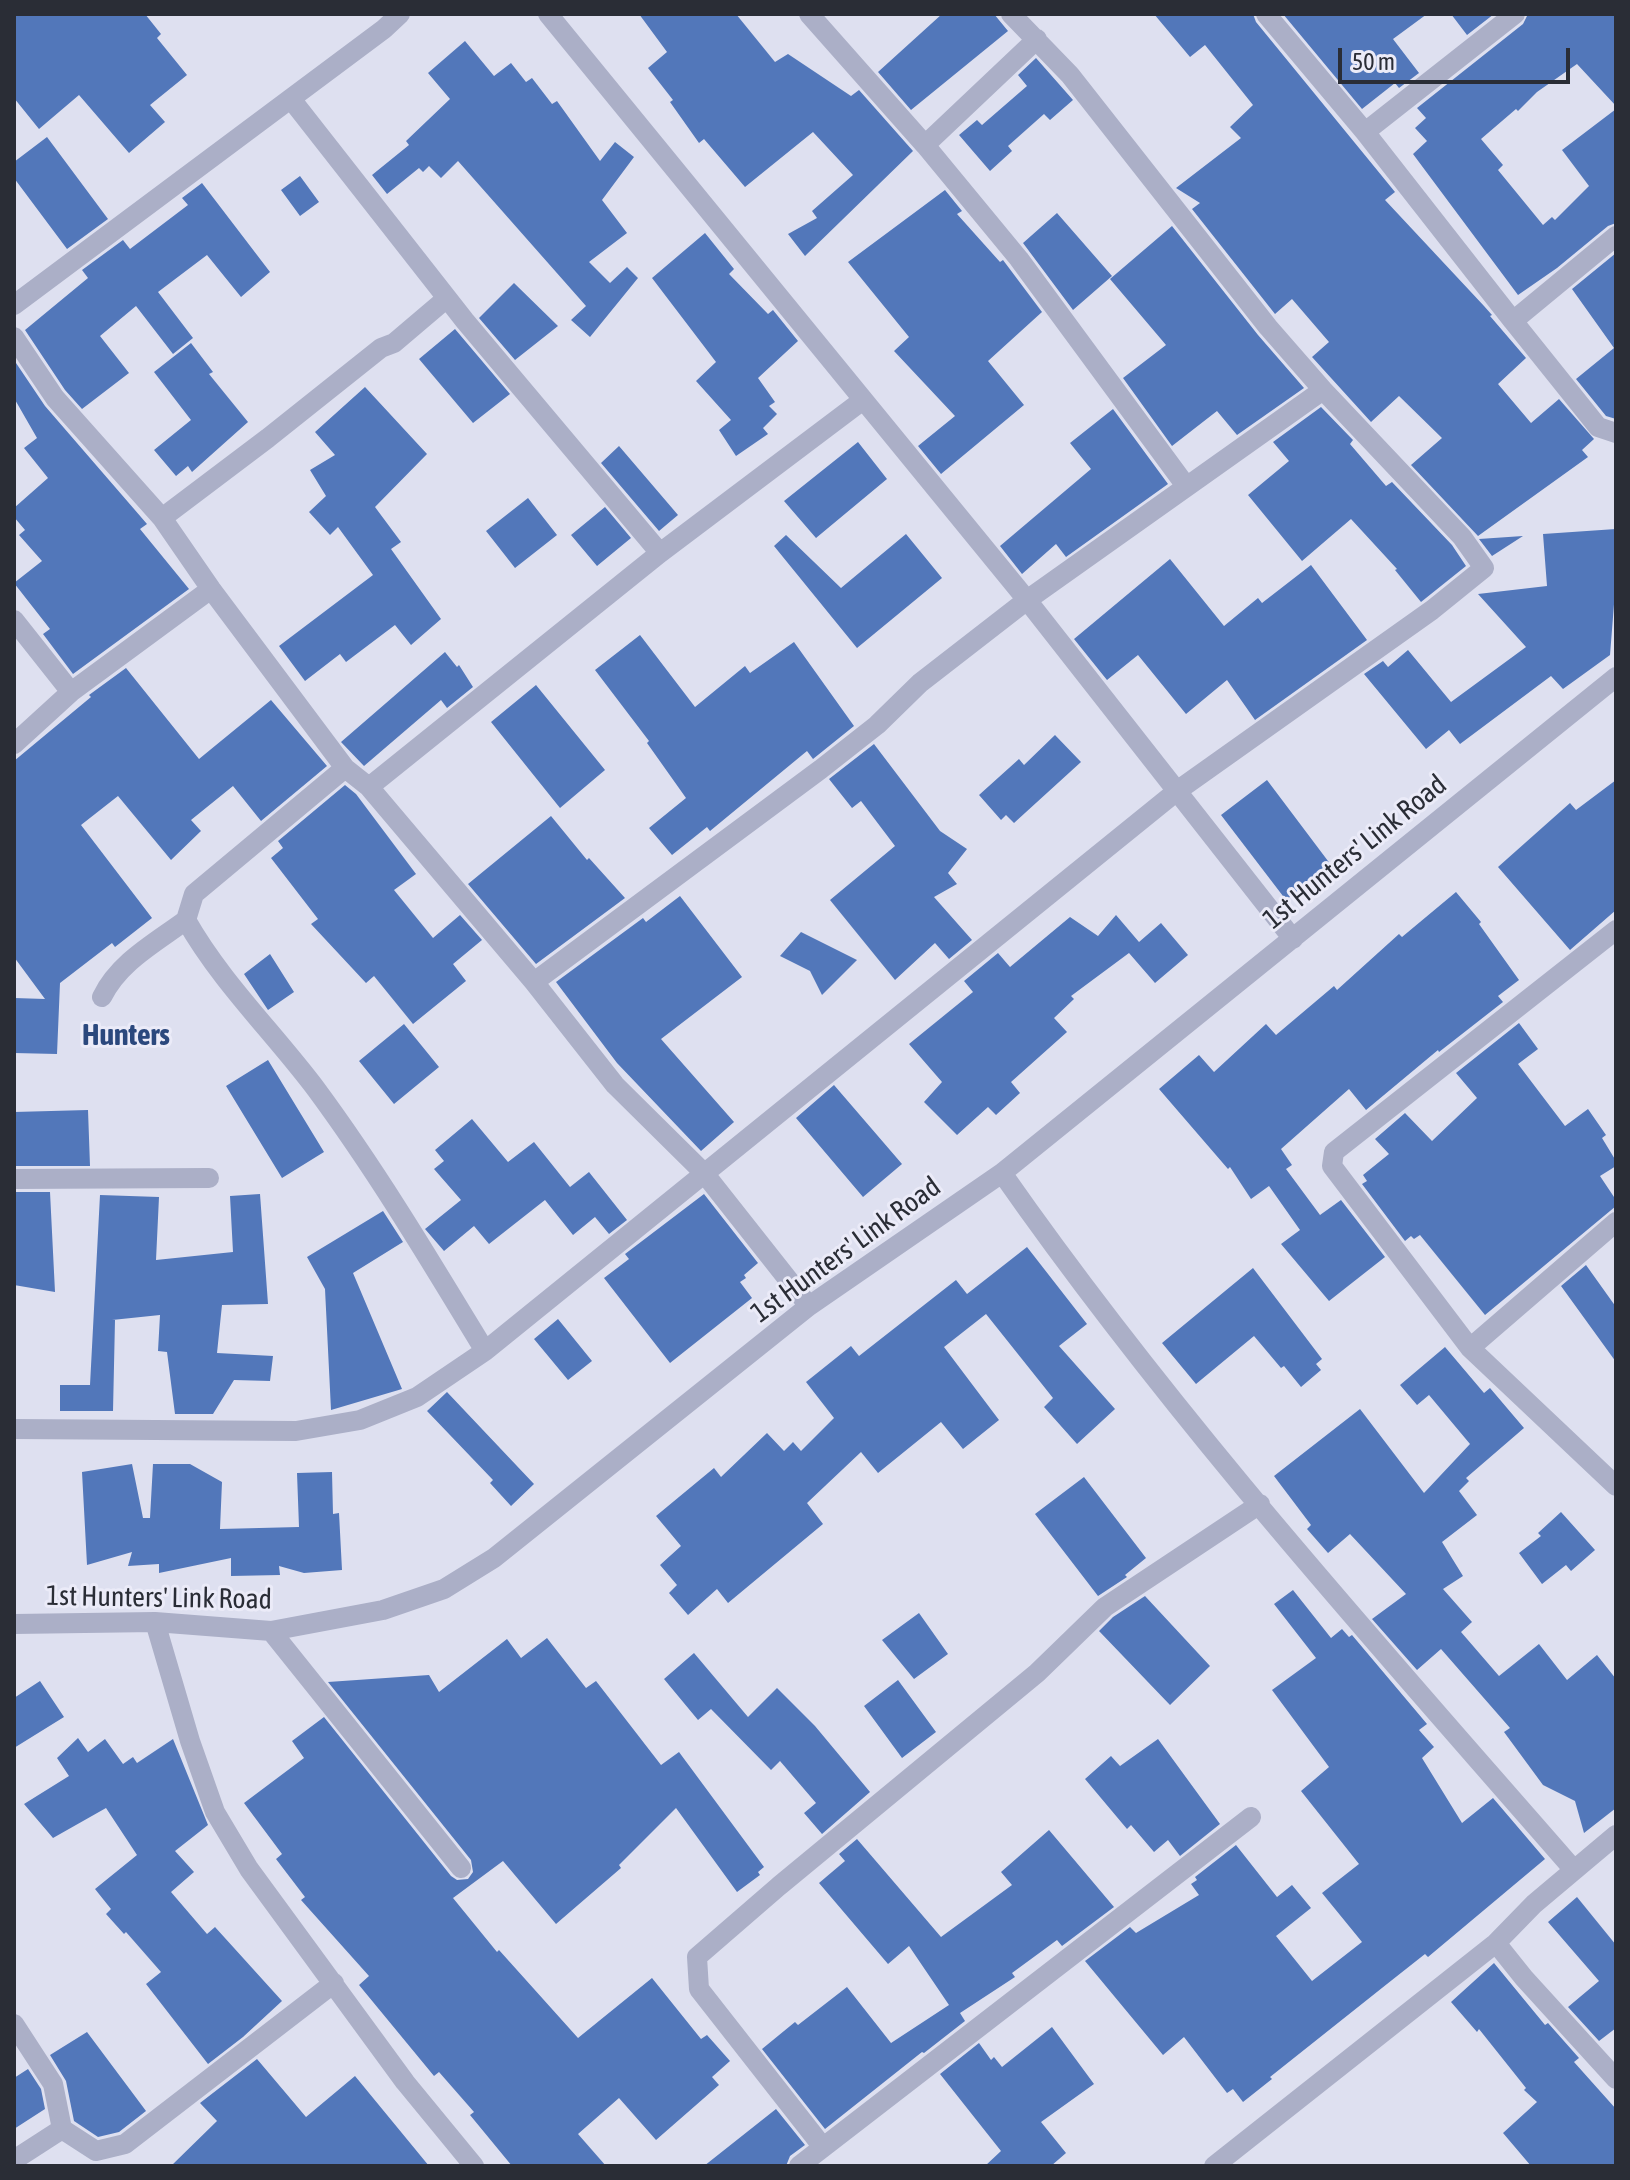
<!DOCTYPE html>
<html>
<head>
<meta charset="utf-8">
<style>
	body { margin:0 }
	#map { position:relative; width:1630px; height:2180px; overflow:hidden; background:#dee0f0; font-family:"Asap Condensed",sans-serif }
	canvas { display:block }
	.frame { position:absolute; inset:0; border:16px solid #2a2d36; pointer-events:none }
	.scale { position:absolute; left:1338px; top:48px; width:232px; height:36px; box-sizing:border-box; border:4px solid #2a2d36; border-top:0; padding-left:10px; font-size:24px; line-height:28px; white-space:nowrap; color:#2a2d36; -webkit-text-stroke:6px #ebebf8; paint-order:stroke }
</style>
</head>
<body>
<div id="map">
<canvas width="1630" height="2180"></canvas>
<div class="frame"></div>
<div class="scale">50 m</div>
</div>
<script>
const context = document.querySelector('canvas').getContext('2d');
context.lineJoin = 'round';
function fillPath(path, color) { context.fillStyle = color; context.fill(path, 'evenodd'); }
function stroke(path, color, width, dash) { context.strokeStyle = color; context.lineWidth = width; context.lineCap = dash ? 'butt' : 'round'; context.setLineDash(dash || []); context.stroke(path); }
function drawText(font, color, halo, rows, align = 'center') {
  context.font = font + ' "Asap Condensed",sans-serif'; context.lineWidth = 6; context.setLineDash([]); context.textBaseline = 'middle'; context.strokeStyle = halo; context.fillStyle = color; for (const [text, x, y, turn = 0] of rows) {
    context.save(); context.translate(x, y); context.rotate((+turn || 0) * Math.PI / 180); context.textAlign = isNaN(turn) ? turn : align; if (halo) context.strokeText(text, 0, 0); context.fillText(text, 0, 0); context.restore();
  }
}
fillPath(new Path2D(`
	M14,14H145L161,34L157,38L187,75L150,105L165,122L129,153L79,95L39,129L14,98Z
	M639,14H736L775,62L788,54L851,96L859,90L913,151L805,256L788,234L817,218L812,211L853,175L813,132L745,187L704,139L699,143L670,102L673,100L648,68L667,52Z
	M942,14H994L1008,31L911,110L878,72Z
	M1154,14H1253L1256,22L1395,192L1385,200L1484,306L1492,315L1490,316L1526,358L1498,384L1531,423L1559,399L1594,439L1582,450L1588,457L1478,536L1411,465L1442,438L1399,396L1371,422L1312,357L1329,342L1292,299L1275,314L1192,209L1200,203L1176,188L1241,138L1230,127L1253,105L1205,45L1190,57Z
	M1283,14H1427L1393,39L1419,73L1399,88L1395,83L1362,109Z
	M1451,14H1494L1467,35Z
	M1528,14H1616V106L1577,64L1537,92L1518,111L1516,109L1481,139L1503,165L1498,170L1543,225L1552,217L1555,220L1589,186L1562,150L1616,109V223L1608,226L1557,268L1518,295L1413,154L1427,141L1415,128L1426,118L1417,108L1523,24Z
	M465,41L494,76L511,63L526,82L532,78L552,104L557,101L600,161L615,142L634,157L602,200L627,233L589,262L610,283L627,267L638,278L590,337L571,320L586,306L458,161L441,178L429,166L423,172L419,168L387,194L372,175L409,145L406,141L450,99L428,73Z
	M1036,58L1073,100L1050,120L1044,114L1008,146L1012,151L990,171L959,135L977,120L982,125L1027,86L1018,75Z
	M47,137L108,219L67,249L14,178V162Z
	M300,176L319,202L300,216L281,190Z
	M202,183L270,272L241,297L207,255L158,292L193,338L173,354L136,306L100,336L129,373L82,409L65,390L25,330L88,278L82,270L123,240L130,249L188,205L182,198Z
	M945,190L962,211L957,214L1000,262L1003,260L1042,312L988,361L1024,405L941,474L918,446L955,416L894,351L909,337L848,262Z
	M1057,213L1112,276L1073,310L1023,243Z
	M1172,226L1258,335L1304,388L1237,435L1217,411L1172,446L1123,378L1166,345L1110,279Z
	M705,233L734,269L729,274L768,314L773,310L798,341L758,378L775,402L769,406L777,414L763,428L768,434L736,456L719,430L731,420L696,381L716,362L652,278Z
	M1616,253V419L1606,416L1576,379L1614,348L1572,289Z
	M514,283L558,326L515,360L479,318Z
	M455,329L510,394L473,423L419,359Z
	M191,343L213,372L209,374L248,422L192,472L188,466L176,476L154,450L191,420L154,372Z
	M14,360L45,406L147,524L140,529L189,589L73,674L43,634L50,629L14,583L42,561L19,535L25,530L14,517V508L48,478L24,448L37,438L14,398Z
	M365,387L427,454L375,507L401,542L391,549L441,619L411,645L395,625L346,662L340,654L305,681L279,646L373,575L338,527L330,535L309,512L326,496L310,470L335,455L315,432Z
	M1321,407L1353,440L1350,444L1386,486L1392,482L1452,545L1466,566L1421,602L1395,570L1397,569L1351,519L1302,561L1248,495L1289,461L1273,442Z
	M1113,409L1168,484L1066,557L1056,544L1022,574L1000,546L1091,469L1070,443Z
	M858,442L887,479L816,538L784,501Z
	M619,446L678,515L659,531L601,463Z
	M528,498L557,535L515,568L486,531Z
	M605,507L631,538L597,566L571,535Z
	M1616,529L1614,579H1616L1610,655L1563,689L1551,676L1460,744L1449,730L1426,749L1364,674L1383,661L1388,667L1408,650L1451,702L1526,647L1478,594L1547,586L1543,534Z
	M906,534L942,578L857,648L774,546L786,535L841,588Z
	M1523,536L1492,556L1479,539Z
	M1170,559L1224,626L1258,598L1262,603L1311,565L1367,640L1255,720L1227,680L1186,714L1138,655L1107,680L1074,639Z
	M640,635L695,707L745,666L750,673L794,642L854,726L813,759L807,751L710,831L707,827L672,855L649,828L686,798L647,743L649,741L595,670Z
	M445,652L457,667L459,665L473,687L447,708L441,700L364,766L341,742Z
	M126,668L199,759L271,700L327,766L261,821L233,786L191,820L201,831L171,860L118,796L81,825L152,918L115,947L112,943L60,983L57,1054L14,1053V998L45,999L14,957V761L91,697L89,695Z
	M536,685L605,770L560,808L491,722Z
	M1055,735L1081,762L1014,823L1006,815L1001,820L979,795L1019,759L1024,765Z
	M874,744L940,831L967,849L948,873L957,884L934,897L972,940L949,959L935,943L895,980L830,900L895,846L861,801L852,808L829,779Z
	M1267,780L1331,865L1286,900L1221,815Z
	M1616,780V910L1570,950L1498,867L1570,803L1576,810Z
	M345,785L356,794L416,874L394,890L433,938L460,915L482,940L453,964L466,981L413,1024L374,976L366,983L311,924L318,919L271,858L283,848L278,841Z
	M551,816L587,860L589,858L625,898L536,964L468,884Z
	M1456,892L1481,922L1479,924L1519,980L1498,996L1503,1002L1439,1052L1438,1050L1366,1110L1349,1089L1281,1149L1292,1165L1286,1169L1320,1215L1341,1200L1385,1257L1329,1301L1281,1244L1300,1230L1269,1186L1251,1199L1230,1167L1228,1169L1159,1089L1199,1055L1214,1072L1266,1024L1276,1035L1334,986L1337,990L1399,934L1402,937Z
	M680,896L742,977L661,1039L734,1122L701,1151L617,1063L556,982L643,918L646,922Z
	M1116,915L1139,942L1161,923L1188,955L1155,983L1129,953L1071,996L1074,999L1054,1018L1067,1032L1011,1082L1020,1093L996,1115L988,1107L957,1135L924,1102L942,1082L909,1044L973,992L964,981L998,953L1010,967L1070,917L1098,936Z
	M801,932L857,960L822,995L810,971L780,956Z
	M270,954L294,992L268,1010L244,974Z
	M1519,1023L1538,1049L1518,1064L1565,1126L1588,1109L1606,1135L1602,1138L1616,1161V1166L1600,1176L1616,1200V1206L1485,1315L1420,1235L1414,1239L1411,1236L1405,1241L1362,1184L1367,1181L1363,1175L1389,1154L1375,1139L1405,1113L1432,1141L1477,1098L1456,1073Z
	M404,1024L439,1067L394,1104L359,1061Z
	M268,1060L324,1152L282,1178L226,1086Z
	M834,1085L902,1164L863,1197L796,1118Z
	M88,1110L90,1166H14V1112Z
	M472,1119L508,1162L534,1142L570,1187L589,1172L627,1220L609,1234L595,1217L573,1235L545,1200L489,1244L474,1226L444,1251L425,1229L461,1200L434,1169L444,1161L435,1150Z
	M14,1192H50L55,1292L14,1285Z
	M260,1194L268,1304L222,1305L217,1353L273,1356L270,1381L234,1380L213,1414H175L167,1352L158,1351L160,1315L112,1320H115L113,1411H60V1385H90L100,1195L159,1197L156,1260L233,1252L230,1196Z
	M704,1194L758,1263L744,1275L746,1278L740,1282L752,1298L670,1363L604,1278L629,1259L625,1254Z
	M383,1211L403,1242L353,1273L402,1389L331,1410L325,1289L307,1257Z
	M1027,1247L1087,1324L1059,1346L1115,1409L1077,1444L1044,1407L1053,1398L986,1314L944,1347L999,1420L963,1449L941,1422L878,1473L861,1452L807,1503L823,1524L728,1603L717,1589L688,1615L669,1593L677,1585L660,1565L681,1546L656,1516L714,1468L721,1477L767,1433L784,1451L793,1442L801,1451L834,1418L806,1382L851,1346L859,1356L956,1280L967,1294Z
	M1586,1265L1616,1307V1362L1561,1286Z
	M1253,1268L1322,1359L1316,1364L1321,1370L1301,1387L1284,1366L1281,1368L1254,1336L1196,1384L1162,1343Z
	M558,1319L592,1361L568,1380L534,1339Z
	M1445,1347L1484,1393L1490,1388L1524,1428L1466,1478L1469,1481L1459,1491L1477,1515L1442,1542L1463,1576L1443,1589L1472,1622L1461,1632L1499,1676L1539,1644L1567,1680L1597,1655L1616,1679V1808L1584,1833L1575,1801L1543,1785L1504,1732L1510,1728L1441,1649L1417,1670L1372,1619L1406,1594L1350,1534L1328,1553L1307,1529L1311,1525L1274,1476L1360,1409L1424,1493L1470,1444L1429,1395L1417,1405L1400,1385Z
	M447,1392L534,1484L511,1506L490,1483L493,1480L427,1411Z
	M132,1464L143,1518H150L153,1464H190L222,1482L220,1529L299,1527L297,1473L332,1472L333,1514L339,1513L342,1570L304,1573L279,1566L280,1575L231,1576V1558L159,1573V1564L128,1566L132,1552L87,1565L82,1472Z
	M1084,1477L1146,1558L1125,1575L1127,1577L1098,1596L1035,1514Z
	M1561,1512L1595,1550L1571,1571L1566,1565L1542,1584L1519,1553L1541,1536L1538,1533Z
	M1293,1590L1331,1638L1342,1629L1349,1637L1352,1635L1427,1724L1419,1730L1434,1747L1422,1758L1462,1823L1493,1798L1545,1859L1428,1957L1425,1954L1387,1984L1270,2077L1272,2079L1243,2102L1233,2089L1227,2093L1184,2037L1163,2055L1085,1961L1130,1927L1136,1933L1199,1895L1191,1884L1197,1880L1195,1877L1236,1845L1277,1897L1292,1885L1311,1908L1276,1936L1312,1981L1362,1942L1322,1893L1359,1864L1301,1791L1329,1767L1272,1690L1316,1658L1274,1604Z
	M1145,1596L1210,1666L1170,1705L1099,1631L1113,1617Z
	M919,1613L948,1654L914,1679L882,1640Z
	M547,1638L586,1688L596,1681L661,1765L679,1752L764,1867L758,1872L760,1875L737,1892L676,1808L619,1865L621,1868L556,1924L503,1861L453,1898L497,1952L499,1950L578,2038L652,1978L701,2039L707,2035L730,2061L712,2077L719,2085L656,2140L619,2098L578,2134L606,2166H512L470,2115L474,2112L439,2072L434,2076L359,1985L369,1976L301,1900L305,1897L276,1859L282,1854L244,1803L304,1758L292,1741L324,1717L451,1876L457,1880L468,1879L473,1872L471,1860L328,1682L429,1675L439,1692L507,1639L521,1658Z
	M694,1653L748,1717L777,1688L815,1726L870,1792L822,1834L804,1813L816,1803L780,1761L771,1770L711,1709L698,1720L664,1679Z
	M898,1680L936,1732L902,1758L864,1706Z
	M40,1681L64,1717L14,1748V1698Z
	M78,1738L88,1752L105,1739L123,1764L133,1757L137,1763L173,1739L208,1825L175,1851L194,1872L171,1892L207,1934L215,1927L282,2001L243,2037L208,2064L146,1984L161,1972L126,1932L124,1934L106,1914L111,1909L95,1889L137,1855L106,1808L53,1838L24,1804L69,1776L57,1758Z
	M1158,1739L1220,1824L1180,1856L1168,1840L1154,1852L1131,1825L1127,1829L1085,1779L1111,1756L1120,1766Z
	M1049,1830L1114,1907L1062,1946L1057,1940L1012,1973L1015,1977L960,2013L965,2021L924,2053L922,2052L825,2129L762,2049L795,2022L798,2025L847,1987L891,2043L949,2005L909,1946L888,1964L819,1883L845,1861L839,1854L857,1839L941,1937L1012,1885L1001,1872Z
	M1577,1897L1616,1945V2028L1599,2041L1568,2007L1599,1981L1548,1922Z
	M1494,1963L1545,2025L1548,2023L1579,2058L1574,2062L1616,2109V2166H1531L1503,2133L1537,2102L1524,2090L1526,2088L1479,2029L1477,2032L1451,2002Z
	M1052,2027L1094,2084L1041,2122L1066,2153L1051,2166H985L1001,2151L940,2074L979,2043L991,2060L994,2057L1002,2067Z
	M87,2032L146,2111L119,2132L98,2137L74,2121L66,2081L50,2055Z
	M257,2059L306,2117L355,2076L429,2166H171L217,2121L200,2103Z
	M28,2069L41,2089L45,2109L14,2129V2078Z
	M776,2109L805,2145L790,2156L786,2166H704Z`), '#5277ba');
stroke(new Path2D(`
	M548,14L1027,600L1293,939
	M809,14L925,145L1019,259L1186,486
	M1266,14L1365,132L1513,321L1616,236
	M291,99L465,321L660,553
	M1365,132L1515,14
	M925,145L1037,39
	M14,305L384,29L400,14
	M1513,321L1598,427L1616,433
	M14,337L55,398L162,518L211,589L345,768L369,787L534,982L615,1085L704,1173L809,1306
	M162,518L268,438L381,348L394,343L447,298
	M14,620L71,692
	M14,744L71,692L211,589
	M345,768L194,894L186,920C221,982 274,1033 316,1089C378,1173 431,1262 485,1351
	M369,787L660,553L863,400
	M1616,930L1334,1152L1332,1166L1470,1348L1616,1486
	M534,982L821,769L877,725L920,683L1027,600L1323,390
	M102,997C119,962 155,943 186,920
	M1002,1173C1174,1419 1377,1644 1574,1870
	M14,1179L209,1178
	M1470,1348L1616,1222
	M14,1429L296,1431L360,1420L417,1397L485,1351L1177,791L1432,610L1484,568L1462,537L1323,390L1268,327L1070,75L1011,14
	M155,1622L190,1741L215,1812L249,1869L405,2082L474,2166
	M14,1624L155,1622L271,1631L383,1610L444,1589L494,1558L809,1306L1002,1173L1616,677
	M271,1631L461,1868
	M1496,1943L1524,1978L1616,2079
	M14,2024L53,2084L62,2129
	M822,2146L699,1989L697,1957L779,1886L1037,1673L1105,1607L1260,1504
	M14,2160L62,2129L96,2151L125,2144L334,1983
	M799,2166L1251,1817
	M1214,2166L1496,1943L1534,1904L1616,1835`), '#abafc7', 20);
drawText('28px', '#2a2d36', '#ebebf8', [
	["1st Hunters' Link Road",1355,852,-39],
	["1st Hunters' Link Road",846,1250,-36],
	["1st Hunters' Link Road",159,1598,1]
]);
drawText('bold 30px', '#2b487d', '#ebebf8', [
	["Hunters",126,1036]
]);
</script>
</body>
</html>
